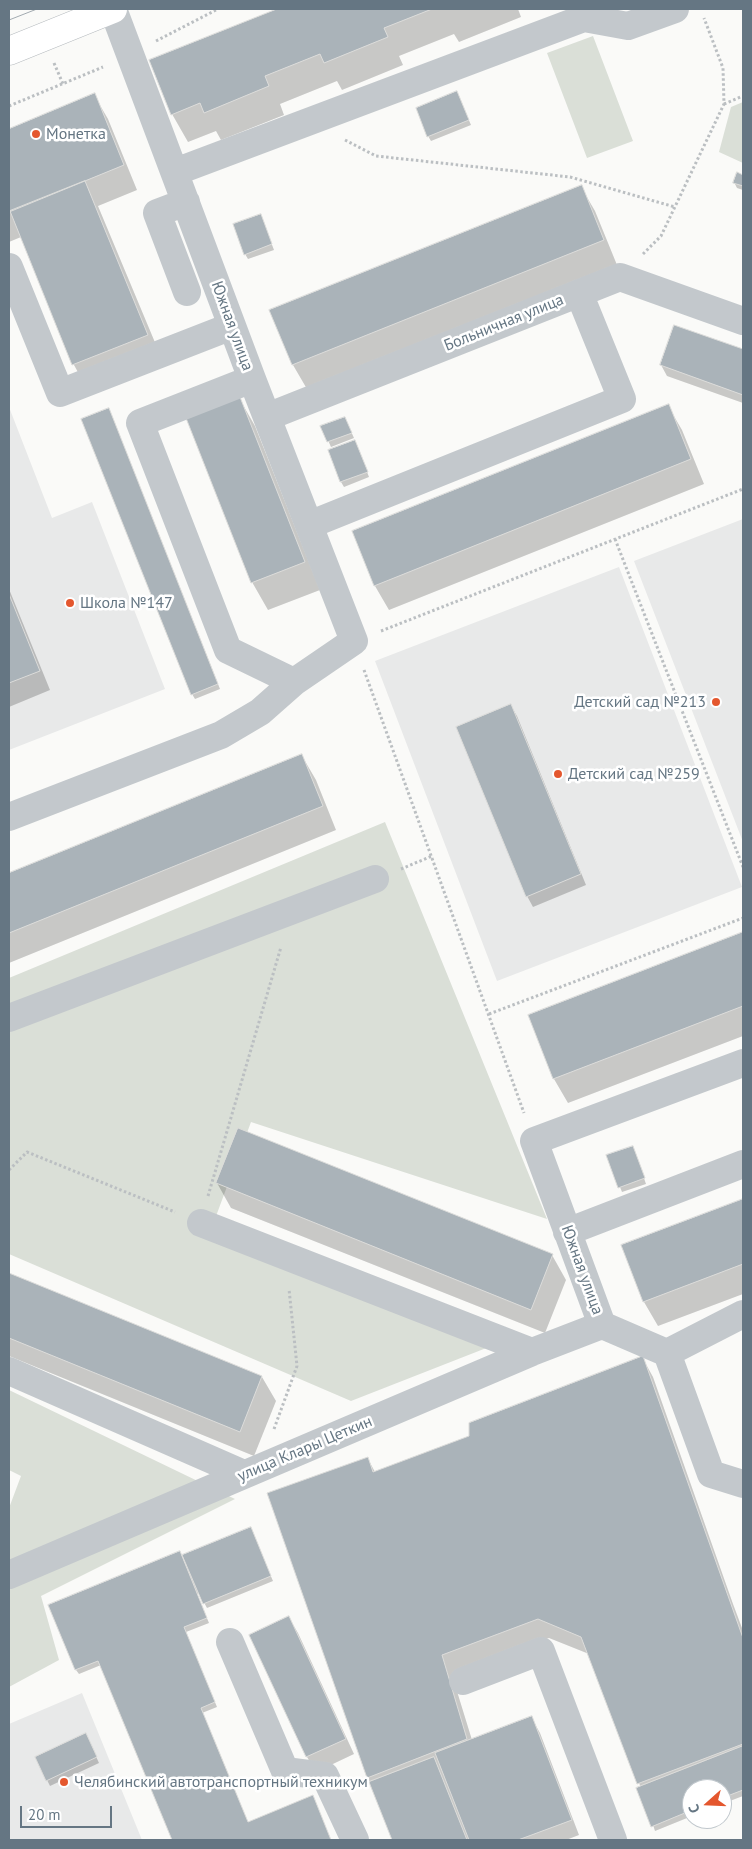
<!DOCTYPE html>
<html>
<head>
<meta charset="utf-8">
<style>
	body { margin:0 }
	#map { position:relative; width:752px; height:1849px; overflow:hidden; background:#fafaf8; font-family:"PT Sans",sans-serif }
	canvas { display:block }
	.frame { position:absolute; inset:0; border:10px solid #657683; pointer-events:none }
	.north { position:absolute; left:682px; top:1779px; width:50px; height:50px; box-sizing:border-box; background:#fff; border:1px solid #c1c8cd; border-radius:50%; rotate:250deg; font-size:14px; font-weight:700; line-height:20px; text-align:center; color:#657683 }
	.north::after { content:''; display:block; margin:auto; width:18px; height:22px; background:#e4572e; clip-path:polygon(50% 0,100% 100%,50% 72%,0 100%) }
	.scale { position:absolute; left:20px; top:1806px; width:92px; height:22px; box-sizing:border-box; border:2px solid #657683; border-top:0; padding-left:6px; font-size:15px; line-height:18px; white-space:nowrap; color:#657683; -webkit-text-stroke:4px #fff; paint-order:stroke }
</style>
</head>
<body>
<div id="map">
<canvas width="752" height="1849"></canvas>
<div class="frame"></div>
<div class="north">С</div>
<div class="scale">20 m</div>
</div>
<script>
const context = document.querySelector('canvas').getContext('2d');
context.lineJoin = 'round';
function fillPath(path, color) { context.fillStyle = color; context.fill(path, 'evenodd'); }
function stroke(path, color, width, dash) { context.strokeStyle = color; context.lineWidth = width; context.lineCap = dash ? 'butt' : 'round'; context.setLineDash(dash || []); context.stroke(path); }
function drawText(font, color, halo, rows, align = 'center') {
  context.font = font + ' "PT Sans",sans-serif'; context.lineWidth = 5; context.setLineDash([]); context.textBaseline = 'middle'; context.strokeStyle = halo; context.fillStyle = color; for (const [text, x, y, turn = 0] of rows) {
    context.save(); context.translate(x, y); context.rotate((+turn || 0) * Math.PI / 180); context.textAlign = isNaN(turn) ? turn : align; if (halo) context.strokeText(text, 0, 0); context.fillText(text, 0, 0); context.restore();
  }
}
fillPath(new Path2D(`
	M9,407L52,518L92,502L165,689L9,750Z
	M743,519V842L634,561Z
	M619,567L742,887L497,981L375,661Z
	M82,1693L142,1840H9V1724Z`), '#e8e9e9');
fillPath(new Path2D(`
	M593,36L633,141L587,158L547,53Z
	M743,102V163L719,152L731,107Z
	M385,822L547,1219L251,1122L209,1235L494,1345L351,1401L9,1254V978Z
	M9,1390L235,1499L41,1596L59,1660L9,1687V1508L21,1476L9,1470Z`), '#dadfd7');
fillPath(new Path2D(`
	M281,9H518L521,17L459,42L454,34L399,56L403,65L342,90L337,81L280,104L284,115L221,140L216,131L188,142L172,114L151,61Z
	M94,95L108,119L137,190L98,206L164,364L90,394L74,365L21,237L9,242V130Z
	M459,97L471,125L431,141L428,136Z
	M737,174L743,176V190L737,188L734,182Z
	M581,187L595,211L617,265L307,389L293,365Z
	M263,221L274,250L248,259L245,254Z
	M675,326L743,351V403L667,376L661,365Z
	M239,398L255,426L320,590L268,610L252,582Z
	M668,406L682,430L704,484L389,610L375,586L354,531Z
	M111,414L220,689L195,699L192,694Z
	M345,418L354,438L331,447L322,427Z
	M355,441L369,477L344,487L341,482Z
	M9,589L50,690L9,707Z
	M511,706L517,716L586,885L533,907L527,896Z
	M302,756L316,780L336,830L9,963V874Z
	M743,933V1036L568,1103L554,1079L529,1016Z
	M635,1152L646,1184L622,1192L620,1187Z
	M217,1183L552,1255L566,1280L545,1333L231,1208Z
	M743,1200V1294L658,1326L644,1302L623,1246Z
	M9,1274L262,1377L276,1401L254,1456L9,1356Z
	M642,1357L653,1377L733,1604L742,1628L743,1627V1796L722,1804V1789H692V1816L655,1831L641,1788L589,1654L549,1638L452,1675L472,1740L531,1717L540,1733L579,1835L566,1840H393L368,1778V1459L375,1472L470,1437Z
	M250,1528L273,1581L207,1608L199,1593L197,1594L209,1623L186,1632L217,1707L202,1713L248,1823L315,1802L331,1840H173L101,1665L79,1674L76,1670L181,1557Z
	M289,1618L298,1633L354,1754L316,1772L307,1757L251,1636Z
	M88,1739L99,1763L50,1786L36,1758Z`), '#0003');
const building = new Path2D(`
	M277,9H432L384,28L388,37L324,63L320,54L265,76L269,86L204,113L200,103L171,115L149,60Z
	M457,91L469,120L427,137L416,108Z
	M95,93L124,165L9,212V129Z
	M737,172L743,175V186L733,183Z
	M85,181L148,335L72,365L10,211Z
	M582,185L604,240L292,365L269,310Z
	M261,214L272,244L244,255L233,224Z
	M674,325L743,349V395L660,365Z
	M240,397L305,562L251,583L186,418Z
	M669,404L691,459L374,586L352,531Z
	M109,408L218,684L191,695L81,419Z
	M345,417L352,433L327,442L320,426Z
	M355,440L368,472L340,482L328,450Z
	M9,594L40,671L9,683Z
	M511,704L581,874L526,897L456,727Z
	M302,754L323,806L9,933V873Z
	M743,932V1006L553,1079L528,1015Z
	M238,1128L553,1254L531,1310L216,1183Z
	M633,1146L645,1178L618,1188L606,1155Z
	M743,1199V1264L643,1302L621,1245Z
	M9,1273L262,1376L240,1432L9,1338Z
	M643,1356L743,1638V1744L637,1784L581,1637L538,1619L442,1655L467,1739L367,1778L267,1493L368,1457L373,1472L469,1436V1423Z
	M251,1527L271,1576L203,1604L182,1555Z
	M180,1551L207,1618L184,1627L215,1702L201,1708L248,1822L313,1795L331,1840H172L98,1661L75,1670L48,1605Z
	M289,1616L346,1739L306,1757L249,1635Z
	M532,1716L572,1820L518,1840H469L435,1753Z
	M86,1733L97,1757L46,1781L35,1757Z
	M743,1746V1790L722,1798V1789H692V1810L651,1827L636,1788Z
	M434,1757L467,1840H392L369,1782Z`);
fillPath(building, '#aab3b9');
stroke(building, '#dcdcda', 1);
const major = new Path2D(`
	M9,51L113,9`);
stroke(major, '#b5babe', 29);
stroke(new Path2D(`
	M156,41L218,9
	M54,63L63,84
	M724,104L743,96
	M9,106L103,67
	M345,140L376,156L570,177L675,207
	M643,254L661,236L724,104L723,68L704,18
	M615,539L743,867
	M381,631L743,489
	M364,670L524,1113
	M401,869L432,856
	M489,1014L743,918
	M9,1170L27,1152L175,1212
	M208,1196L281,947
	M274,1429L297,1366L289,1289`), '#bbbfc2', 3, [2.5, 2.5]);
stroke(new Path2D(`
	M175,172L584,18L628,26L675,9
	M186,202L157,213L187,292
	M9,267L60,393L232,326
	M252,379L140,423L228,650L294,682
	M267,417L620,277L743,321
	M309,525L622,399L579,293
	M9,817L221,735L260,712L294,682L354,641L252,379L113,9
	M9,1018L375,879
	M743,1063L534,1141L602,1325L667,1353L711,1474L743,1484
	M201,1223L532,1352
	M567,1232L743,1164
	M667,1353L743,1314
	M9,1371L244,1474
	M9,1575L532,1352L602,1325
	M230,1642L285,1771L325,1776L355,1840
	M463,1681L541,1651L613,1840`), '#c3c8cc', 28);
stroke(major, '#fff', 28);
stroke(new Path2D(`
	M9,20L37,9`), '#a2aab0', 1);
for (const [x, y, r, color] of [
	[36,134,5,"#e4572e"],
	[70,603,5,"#e4572e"],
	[716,702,5,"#e4572e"],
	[558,774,5,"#e4572e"],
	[64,1782,5,"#e4572e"]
]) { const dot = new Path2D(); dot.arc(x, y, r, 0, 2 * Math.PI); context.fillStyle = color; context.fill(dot); stroke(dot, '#fff', 2); }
drawText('16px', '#657683', '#fff', [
	["Монетка",46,134],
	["Школа №147",80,603],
	["Детский сад №213",706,702,"right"],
	["Детский сад №259",568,774],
	["Челябинский автотранспортный техникум",74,1782]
], 'left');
drawText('16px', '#657683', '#fff', [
	["Больничная улица",504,323,-22],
	["Южная улица",232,326,70],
	["Южная улица",582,1270,70],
	["улица Клары Цеткин",305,1449,-23]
]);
</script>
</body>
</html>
